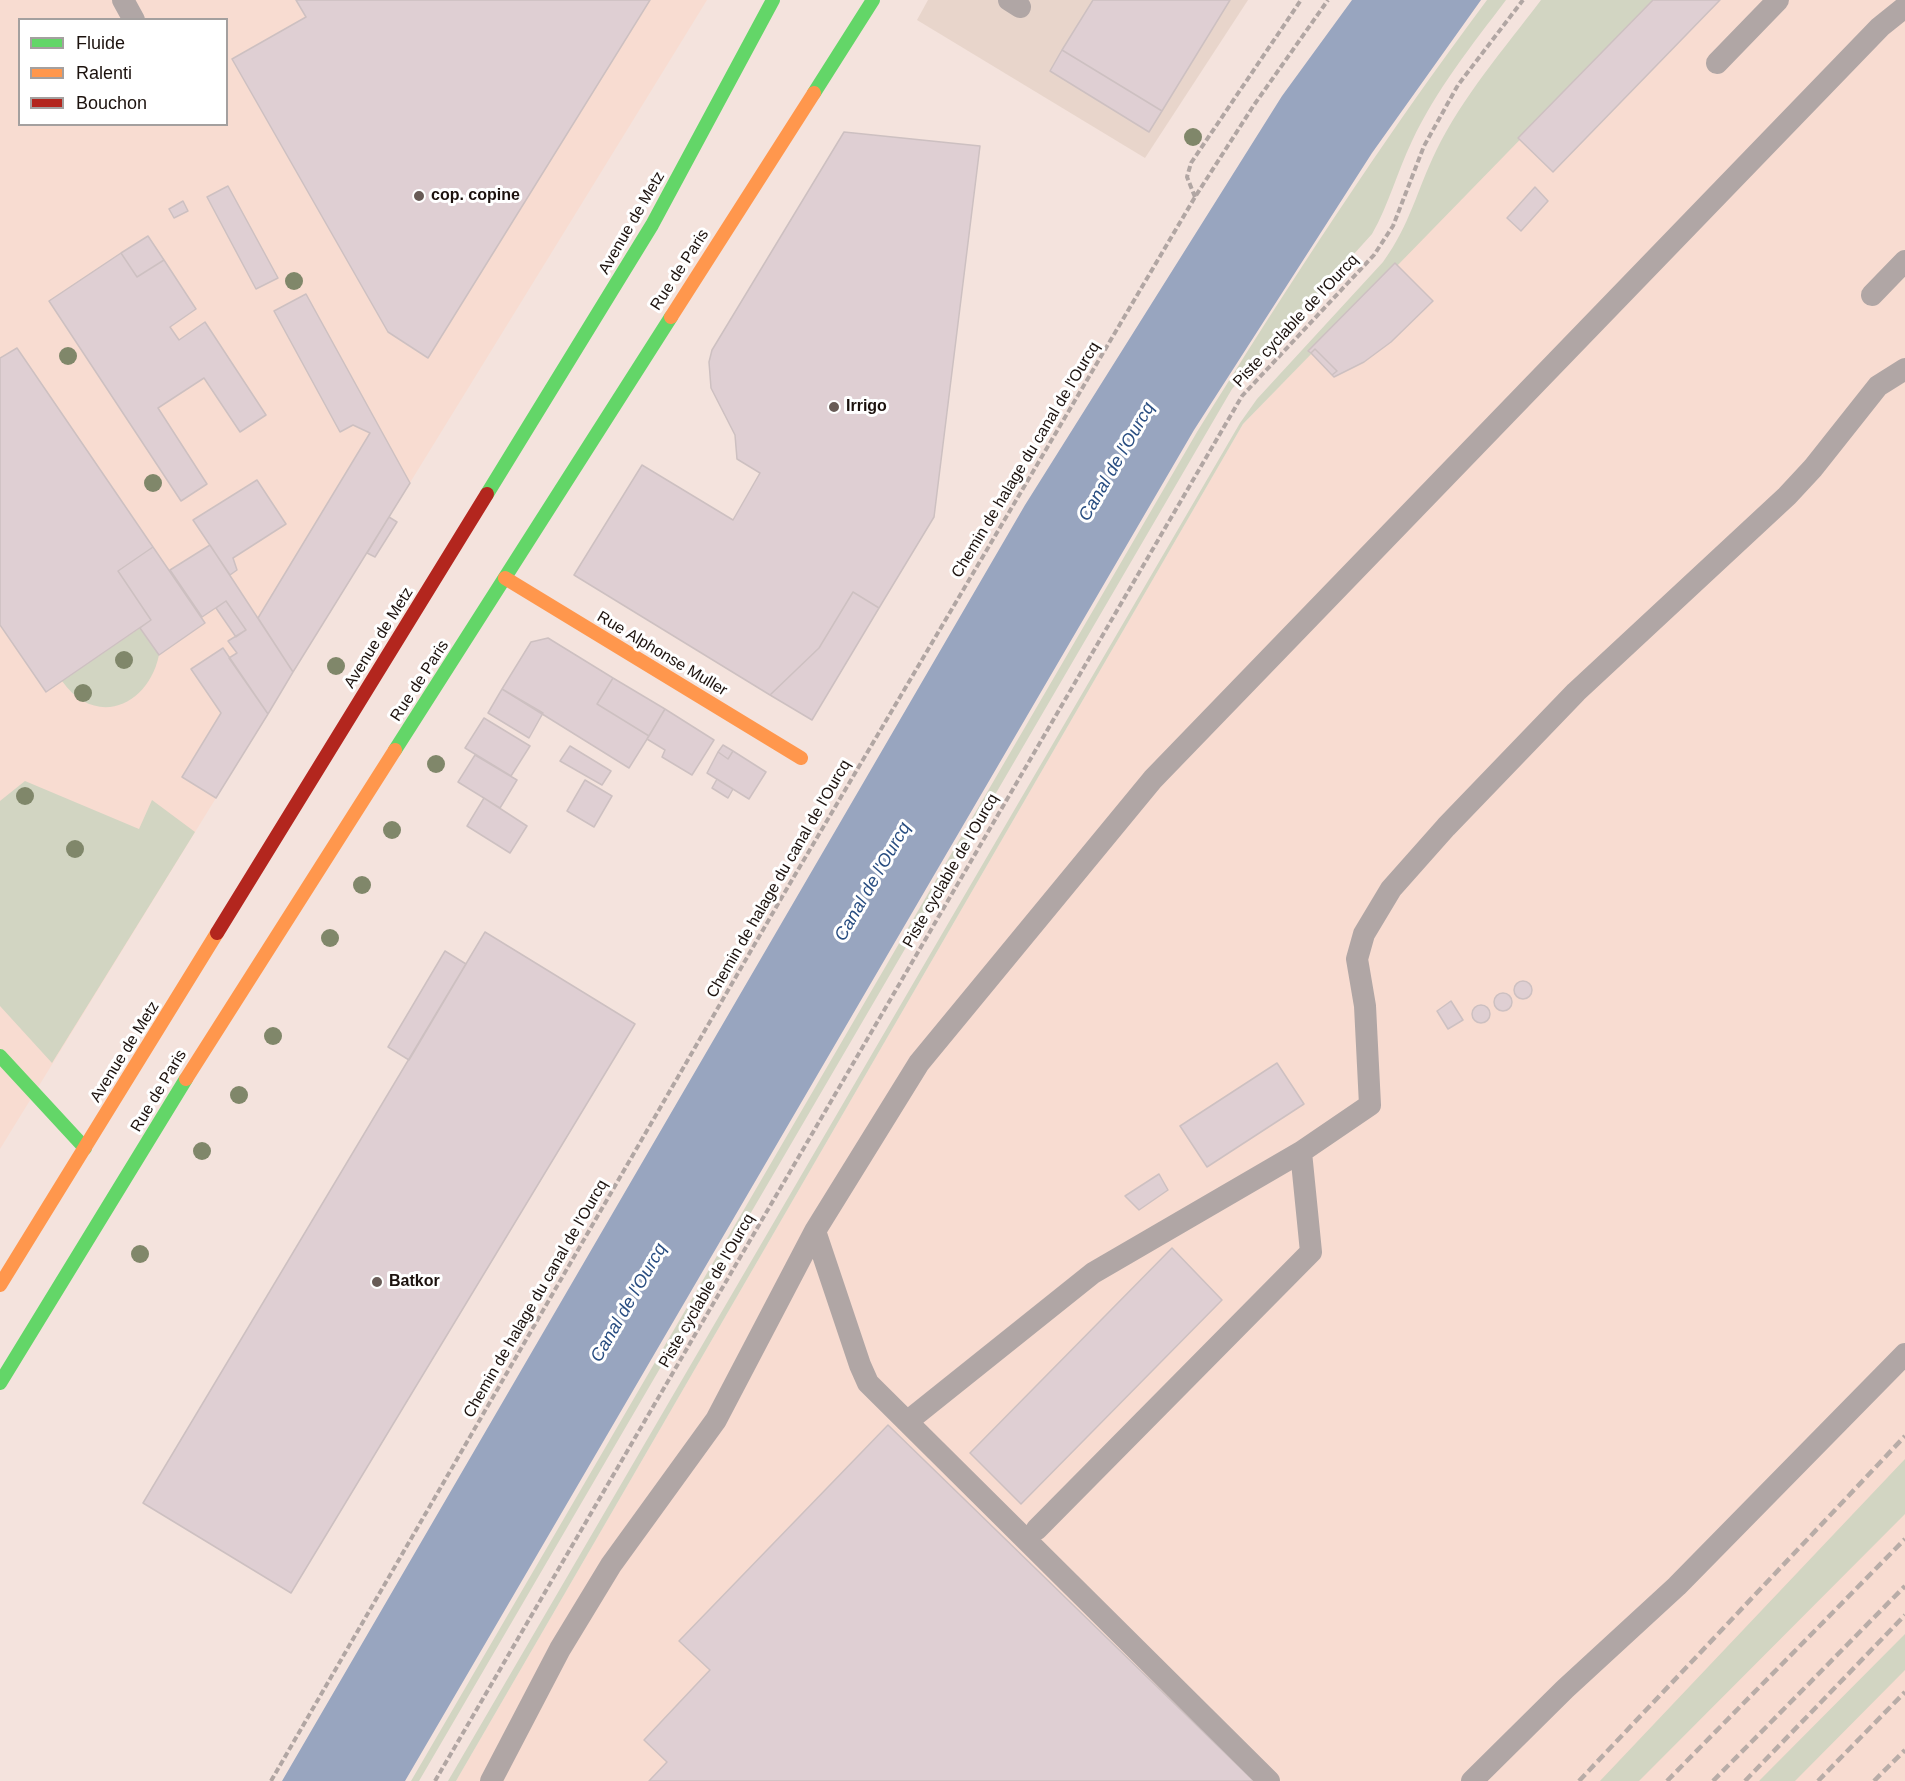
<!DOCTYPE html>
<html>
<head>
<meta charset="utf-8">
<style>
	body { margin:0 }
	#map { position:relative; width:1905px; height:1781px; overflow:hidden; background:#f4e3dd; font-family:Arial,sans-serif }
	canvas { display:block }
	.legend { position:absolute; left:18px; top:18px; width:210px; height:108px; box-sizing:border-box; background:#fff; border:2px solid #a4a09f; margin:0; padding:8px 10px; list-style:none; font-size:18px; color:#1c120e }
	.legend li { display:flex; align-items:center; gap:12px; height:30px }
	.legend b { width:30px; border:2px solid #a4a09f }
</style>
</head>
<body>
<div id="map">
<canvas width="1905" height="1781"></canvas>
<ul class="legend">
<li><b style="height:8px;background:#63d668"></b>Fluide</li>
<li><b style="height:8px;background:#ff974d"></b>Ralenti</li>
<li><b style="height:8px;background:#b3261e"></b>Bouchon</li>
</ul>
</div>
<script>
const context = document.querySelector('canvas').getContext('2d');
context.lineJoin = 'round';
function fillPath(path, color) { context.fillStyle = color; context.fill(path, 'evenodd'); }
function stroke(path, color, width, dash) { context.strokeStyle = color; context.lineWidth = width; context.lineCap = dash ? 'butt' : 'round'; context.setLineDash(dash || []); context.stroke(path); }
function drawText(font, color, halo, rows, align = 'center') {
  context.font = font + ' Arial,sans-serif'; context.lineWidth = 6; context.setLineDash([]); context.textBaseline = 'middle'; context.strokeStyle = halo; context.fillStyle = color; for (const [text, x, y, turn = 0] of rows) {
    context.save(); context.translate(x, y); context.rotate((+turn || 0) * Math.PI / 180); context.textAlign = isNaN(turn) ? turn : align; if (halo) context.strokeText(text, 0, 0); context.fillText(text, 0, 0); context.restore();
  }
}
fillPath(new Path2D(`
	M928,0H1248L1145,158L917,20Z`), '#e8d5cb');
fillPath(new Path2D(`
	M0,0H707L0,1149ZM20,20H226V124H20Z
	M1652,0H1905V1781H456L1243,424Z`), '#f8dcd1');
fillPath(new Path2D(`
	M1487,0H1506C1472,45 1436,90 1412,141C1397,172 1389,204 1372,234L1232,389L419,1781H411L1197,432C1289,284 1383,139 1487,0Z
	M1541,0H1656L1243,424L456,1781H448L1240,423L1257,399L1383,262C1410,225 1417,190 1436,151C1463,96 1504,49 1541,0Z
	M140,628L159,655C148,707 95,728 62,681Z
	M25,781L139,829L152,800L195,832L52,1063L0,1006V801Z
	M1905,1459V1514L1639,1781H1600Z
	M1905,1634V1670L1795,1781H1759Z`), '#d2d5c2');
fillPath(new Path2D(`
	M1352,0H1481L1372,153L1194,430L405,1781H282L1025,505L1282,96Z`), '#98a5bf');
const building = new Path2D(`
	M296,0H650L428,358L388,332L232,59L306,17Z
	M1093,0H1230L1162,111L1062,50Z
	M1653,0H1720L1553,172L1518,138Z
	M1062,50L1162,111L1149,132L1050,71Z
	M844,132L980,146L934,517L879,608L853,592L819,648L770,695L574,575L642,465L733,520L760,473L737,459L735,435L711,388L709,362L712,350Z
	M228,186L278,278L256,289L207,197Z
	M1535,187L1548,201L1521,231L1507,218Z
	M183,201L188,211L174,218L169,209Z
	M148,236L164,260L137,277L121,253Z
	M121,253L137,277L164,260L196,309L170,327L179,340L205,322L266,415L240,432L204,378L158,408L207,484L181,501L49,301Z
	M1395,263L1433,301L1391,342L1364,362L1334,377L1332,375L1337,371L1315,349L1311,353L1308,351Z
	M306,294L410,483L293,672L258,618L370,433L353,425L340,432L274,311Z
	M17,348L153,547L118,571L151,620L46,692L0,625V358Z
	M1315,349L1337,371L1332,375L1311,353Z
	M257,480L286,524L233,558L237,570L230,575L193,520Z
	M389,517L397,522L375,557L367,553Z
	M210,545L293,672L268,714L229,658L237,653L228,641L246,630L226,601L202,617L170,570Z
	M153,547L205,623L159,655L140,628L151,620L118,571Z
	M853,592L879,608L812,720L770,695L819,648Z
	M226,601L246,630L236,637L216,608Z
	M548,638L613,678L597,704L649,736L629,768L502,689L531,642Z
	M223,648L268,714L216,798L182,777L221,713L191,669Z
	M613,678L665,709L649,736L597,704Z
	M502,689L543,713L529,738L488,713Z
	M665,709L714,740L692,775L662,757L665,750L647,739Z
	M484,718L530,746L511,776L465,748Z
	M723,745L733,751L728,759L718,752Z
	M570,746L611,771L602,785L560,761Z
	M733,751L766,772L749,799L707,773L718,752L728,759Z
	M475,755L517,780L500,808L458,782Z
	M717,779L733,789L728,798L712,788Z
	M585,780L612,796L594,827L567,811Z
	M484,798L527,826L510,853L467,826Z
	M485,932L635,1024L291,1593L143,1503Z
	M445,951L466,964L409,1060L388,1047Z
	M1514 990a9 9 0 1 1 18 0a9 9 0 1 1-18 0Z
	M1494 1002a9 9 0 1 1 18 0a9 9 0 1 1-18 0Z
	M1451,1001L1463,1020L1448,1029L1437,1011Z
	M1472 1014a9 9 0 1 1 18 0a9 9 0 1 1-18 0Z
	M1277,1063L1304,1104L1207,1167L1180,1126Z
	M1159,1174L1168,1190L1139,1210L1125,1196Z
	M1172,1248L1222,1300L1021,1504L970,1453Z
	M888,1425L1254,1781H649L667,1762L644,1740L710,1670L679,1641Z`);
fillPath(building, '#dfcfd3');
stroke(building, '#cdc0c1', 1.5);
stroke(new Path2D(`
	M1195,197L1187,177L1191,163L1301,0
	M271,1781L782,897L1195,197L1254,105L1328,0
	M435,1781L1242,396L1374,255L1393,226L1424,146L1458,85L1523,0`), '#b1a6a3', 4, [6, 3]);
stroke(new Path2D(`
	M123,0L134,20
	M1009,0L1020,7
	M1717,63L1778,0
	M1872,295L1905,261
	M1301,1152L1370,1105L1365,1006L1357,959L1364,934L1391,889L1446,827L1576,692L1787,496L1813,468L1878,386L1905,369
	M908,1421L1093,1273L1301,1152L1311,1252L1037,1529
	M491,1781L560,1649L611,1565L716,1420L815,1231
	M1269,1781L868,1383L860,1365L815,1231L919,1063L1153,779L1880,27L1905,7
	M1472,1781L1565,1689L1677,1586L1905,1354`), '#b0a6a5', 22);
stroke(new Path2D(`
	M814,93L873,0
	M487,494L652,225L773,0
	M395,750L671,317
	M0,1056L85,1148
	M0,1383L186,1079`), '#63d668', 14);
stroke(new Path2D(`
	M671,317L814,93
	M505,578L801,758
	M186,1079L395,750
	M0,1285L217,933`), '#ff974d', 14);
stroke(new Path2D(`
	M217,933L487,494`), '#b3261e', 14);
stroke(new Path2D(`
	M1579,1781L1905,1436
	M1667,1781L1905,1539
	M1713,1781L1905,1586
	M1745,1781L1905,1615
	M1818,1781L1905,1692
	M1874,1781L1905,1750`), '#b8aca7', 4.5, [9, 4.5]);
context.fillStyle = '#80876a';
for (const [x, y] of [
	[1193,137],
	[294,281],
	[68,356],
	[153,483],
	[124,660],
	[336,666],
	[83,693],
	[436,764],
	[25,796],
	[392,830],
	[75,849],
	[362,885],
	[330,938],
	[273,1036],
	[239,1095],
	[202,1151],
	[140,1254]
]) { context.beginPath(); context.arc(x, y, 9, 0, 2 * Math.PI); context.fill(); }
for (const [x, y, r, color] of [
	[419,196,6,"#685b56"],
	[834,407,6,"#685b56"],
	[377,1282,6,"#685b56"]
]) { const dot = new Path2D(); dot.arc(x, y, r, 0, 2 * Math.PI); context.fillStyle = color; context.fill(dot); stroke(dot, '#fff', 2); }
drawText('bold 16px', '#1c120e', '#fff', [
	["cop. copine",431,196],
	["Irrigo",846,407],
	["Batkor",389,1282]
], 'left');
drawText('16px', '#1c120e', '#fff', [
	["Avenue de Metz",632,223,-60],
	["Rue de Paris",680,270,-57],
	["Piste cyclable de l'Ourcq",1296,321,-47],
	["Chemin de halage du canal de l'Ourcq",1026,460,-59],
	["Avenue de Metz",379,638,-58],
	["Rue Alphonse Muller",662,654,31],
	["Rue de Paris",420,681,-57],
	["Piste cyclable de l'Ourcq",951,871,-60],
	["Chemin de halage du canal de l'Ourcq",779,879,-60],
	["Avenue de Metz",125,1052,-58],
	["Rue de Paris",159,1091,-59],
	["Piste cyclable de l'Ourcq",707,1291,-60],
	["Chemin de halage du canal de l'Ourcq",536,1299,-60]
]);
drawText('italic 18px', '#284d81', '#fff', [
	["Canal de l'Ourcq",1117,462,-60],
	["Canal de l'Ourcq",873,882,-60],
	["Canal de l'Ourcq",629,1303,-60]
]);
</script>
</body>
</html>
